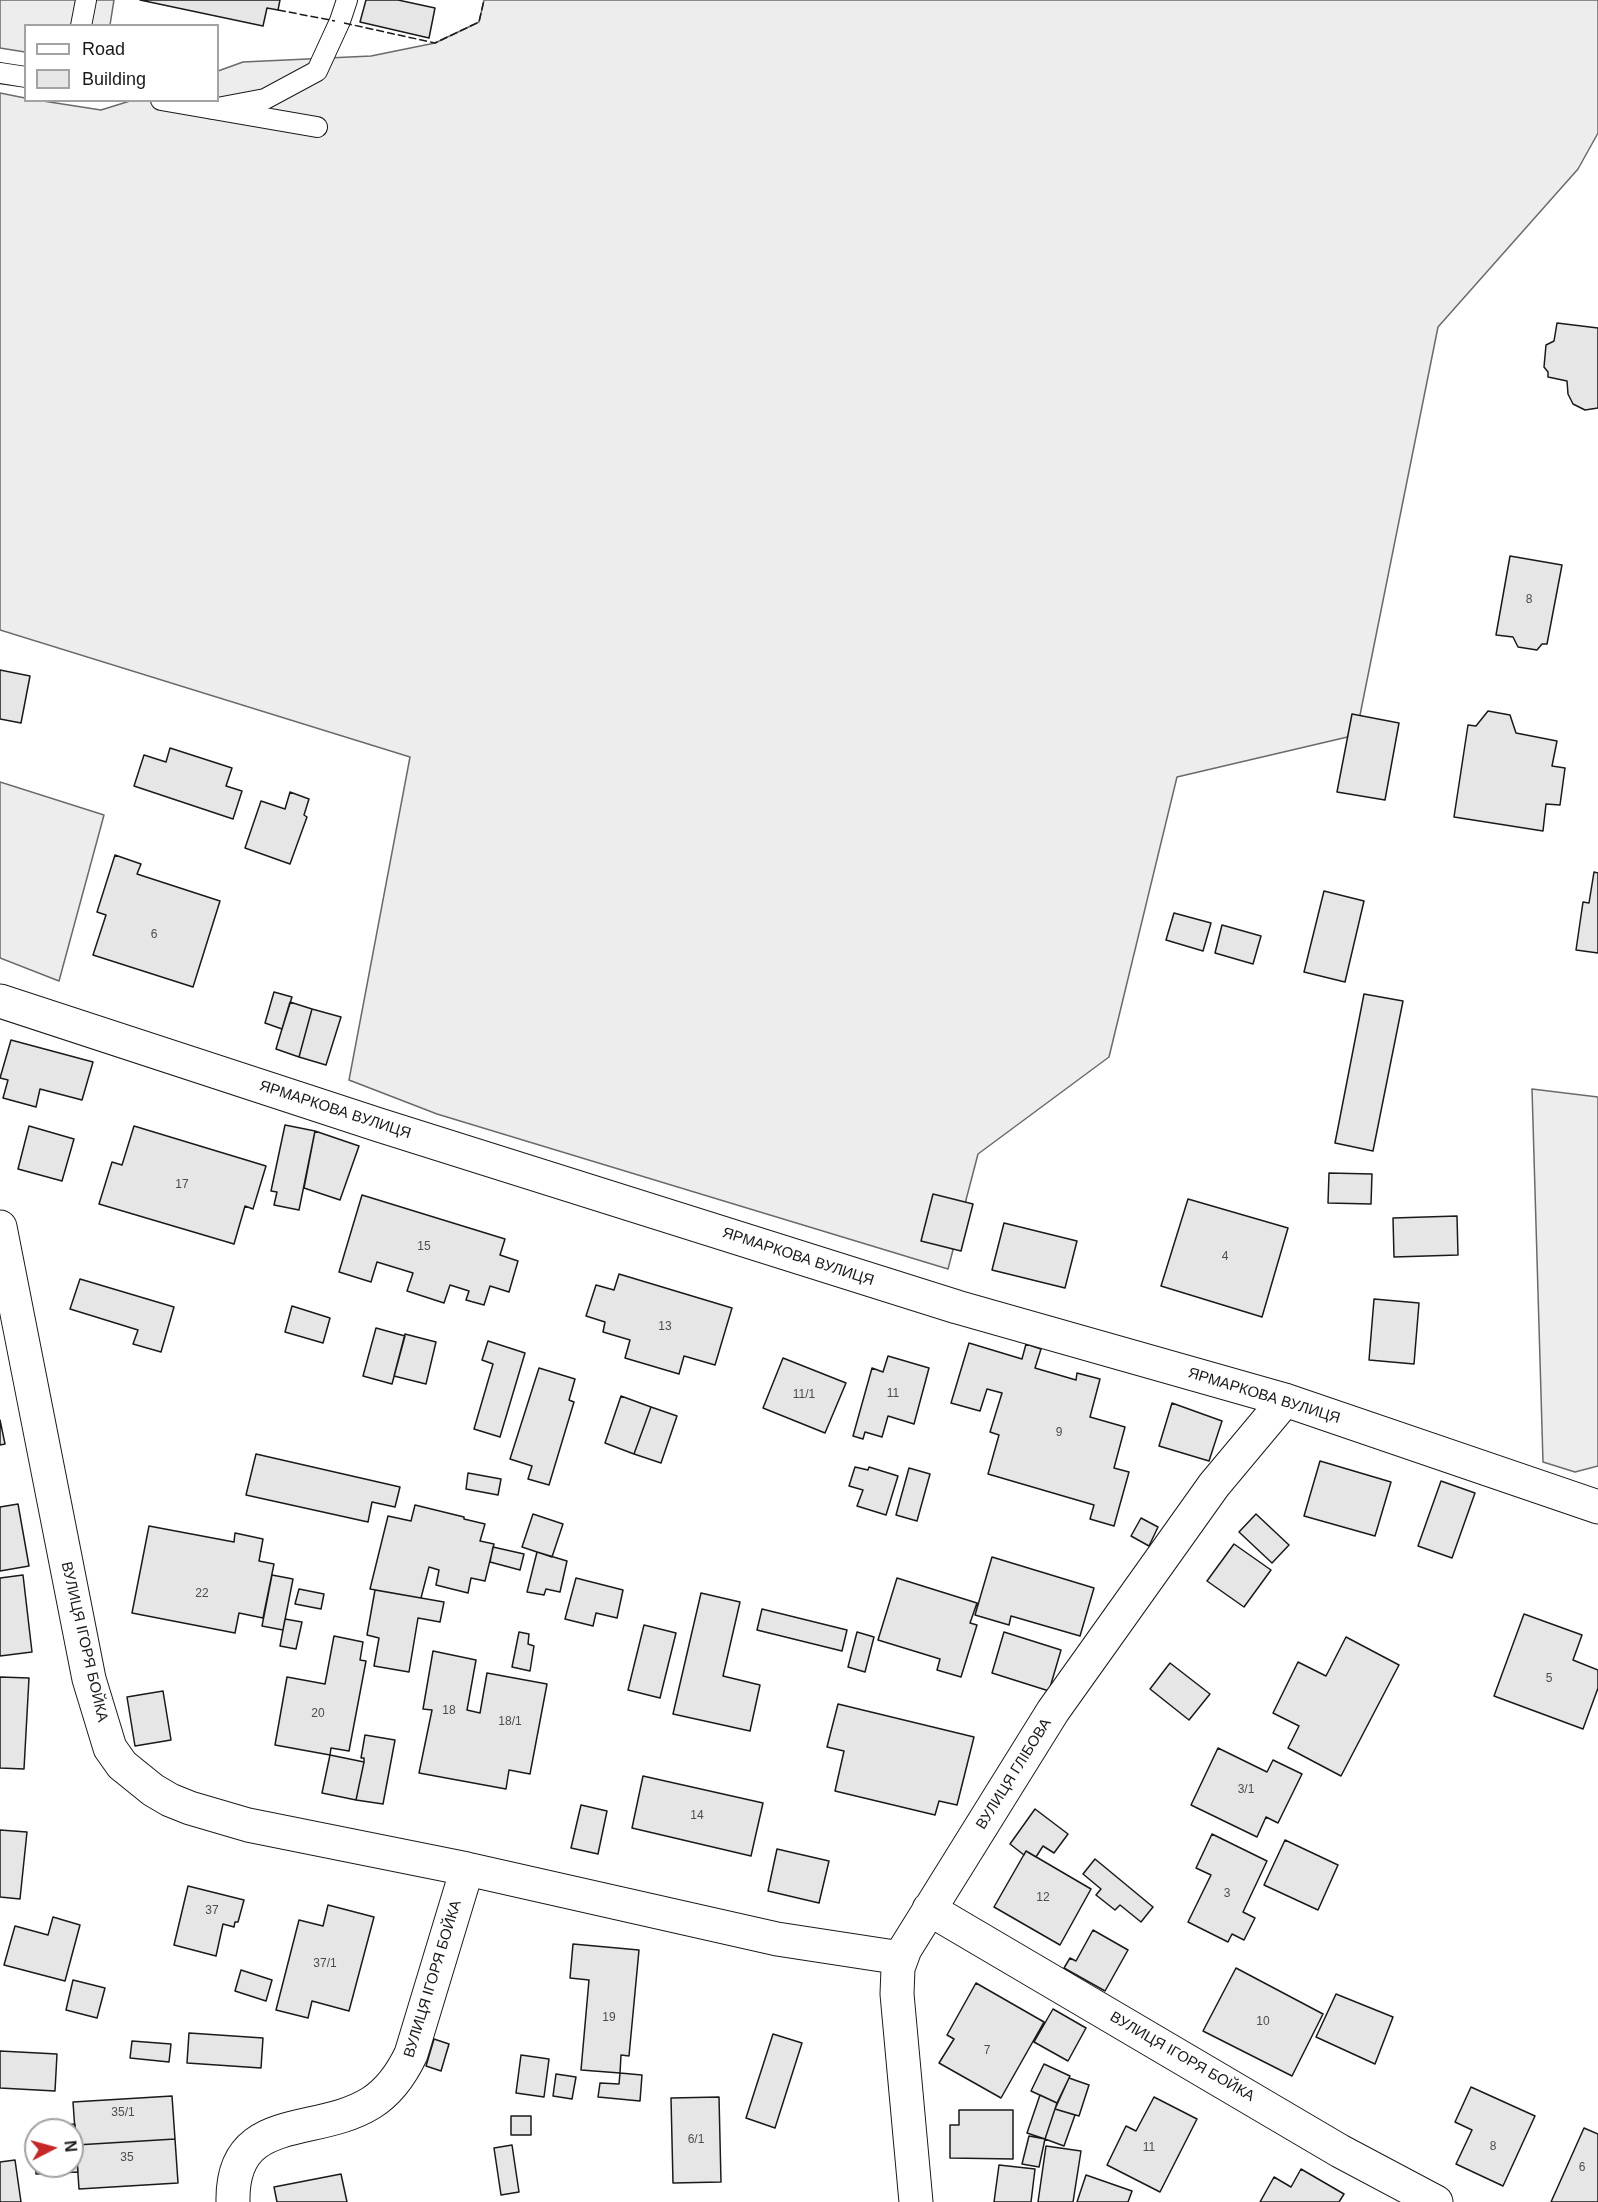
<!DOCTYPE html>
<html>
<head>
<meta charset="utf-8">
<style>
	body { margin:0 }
	#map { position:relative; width:1598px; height:2202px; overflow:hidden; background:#fff; font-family:Arial,sans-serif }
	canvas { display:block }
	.legend { position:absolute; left:24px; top:24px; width:195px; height:78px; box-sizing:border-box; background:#fff; border:2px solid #a3a3a3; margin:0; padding:8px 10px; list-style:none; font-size:18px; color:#1a1a1a }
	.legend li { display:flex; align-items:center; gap:12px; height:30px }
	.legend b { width:30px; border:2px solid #a3a3a3 }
	.north { position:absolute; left:24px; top:2118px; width:60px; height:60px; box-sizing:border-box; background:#fff; border:2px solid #a3a3a3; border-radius:50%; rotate:84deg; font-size:16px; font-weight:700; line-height:24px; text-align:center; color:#1a1a1a }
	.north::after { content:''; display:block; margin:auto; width:21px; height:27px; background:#c62828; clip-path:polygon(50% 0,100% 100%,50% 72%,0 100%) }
</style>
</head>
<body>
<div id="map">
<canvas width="1598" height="2202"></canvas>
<ul class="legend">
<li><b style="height:8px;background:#fff"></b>Road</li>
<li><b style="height:16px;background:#e6e6e6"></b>Building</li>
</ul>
<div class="north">N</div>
</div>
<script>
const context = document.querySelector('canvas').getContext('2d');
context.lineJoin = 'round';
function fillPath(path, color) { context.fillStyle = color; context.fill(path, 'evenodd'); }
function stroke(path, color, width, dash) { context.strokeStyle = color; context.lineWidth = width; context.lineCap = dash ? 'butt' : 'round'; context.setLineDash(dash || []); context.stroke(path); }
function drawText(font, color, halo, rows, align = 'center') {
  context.font = font + ' Arial,sans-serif'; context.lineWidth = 4.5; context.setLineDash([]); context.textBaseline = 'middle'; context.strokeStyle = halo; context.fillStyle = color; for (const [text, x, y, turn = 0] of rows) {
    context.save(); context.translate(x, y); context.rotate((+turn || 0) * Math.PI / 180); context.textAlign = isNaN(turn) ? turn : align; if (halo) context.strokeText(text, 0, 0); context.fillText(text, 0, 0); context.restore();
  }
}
const built = new Path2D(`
	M0,0H114L110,25L26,26L25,52L0,48Z
	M484,0H1598V133L1578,169L1438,327L1356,735L1177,777L1109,1057L978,1154L948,1269L437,1114L349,1080L410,757L0,630V93L25,98L26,100L43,101L101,110L130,101L218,100V71L243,62L371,56L435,43L479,22Z
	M0,782L104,815L59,981L0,958Z
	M1532,1089L1598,1097V1466L1575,1472L1543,1462Z`);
fillPath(built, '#ededed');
stroke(built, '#6a6a6a', 1.5);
const building = new Path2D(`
	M140,0H280L278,10L267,8L263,26Z
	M366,0H398L435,8L429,38L360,22Z
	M1557,323L1598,328V408L1585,410L1573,404L1568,394L1567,381L1548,377V372L1544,367L1546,345L1554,341Z
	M1510,556L1562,565L1547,644H1542L1537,650L1518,647L1513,637L1496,635Z
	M0,670L30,676L21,723L0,719Z
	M1488,711L1510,715L1516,733L1557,741L1552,766L1565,768L1560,805L1546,804L1543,831L1454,817L1468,725L1476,726Z
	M1352,714L1399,723L1385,800L1337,792Z
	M170,748L232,768L226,786L242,791L233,819L134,786L144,755L166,762Z
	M290,792L309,799L304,815L307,817L290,864L245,848L261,801L285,809Z
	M115,855L141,864L137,874L220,901L193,987L93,955L106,915L97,912Z
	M1594,872L1598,873V953L1576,950L1583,902L1589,903Z
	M1324,891L1364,901L1345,982L1304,972Z
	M1174,913L1211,923L1203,951L1166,940Z
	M1222,925L1261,936L1253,964L1215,953Z
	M274,992L292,997L282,1029L265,1023Z
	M1364,994L1403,1001L1373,1151L1335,1143Z
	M290,1002L312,1009L299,1057L276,1049Z
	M312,1009L341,1017L326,1065L299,1057Z
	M11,1040L93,1062L82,1100L40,1089L36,1107L3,1098L8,1080L0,1078Z
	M285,1125L315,1131L299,1210L274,1205L277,1192L271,1191Z
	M29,1126L74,1139L62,1181L18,1169Z
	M134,1126L266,1166L253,1209L245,1206L234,1244L99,1204L112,1162L122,1165Z
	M315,1131L359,1146L340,1200L304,1188Z
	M1329,1173L1372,1174L1371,1204L1328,1203Z
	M933,1194L973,1204L961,1251L921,1241Z
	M362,1195L505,1239L500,1255L518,1261L509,1292L490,1286L484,1305L466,1300L469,1291L450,1285L444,1303L407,1291L413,1273L377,1262L371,1282L339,1272Z
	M1188,1199L1288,1228L1262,1317L1161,1286Z
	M1457,1216L1458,1255L1394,1257L1393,1218Z
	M1004,1223L1077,1241L1065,1288L992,1270Z
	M619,1274L732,1308L715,1365L684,1356L679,1374L625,1358L630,1340L603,1332L605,1322L586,1316L596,1285L614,1290Z
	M80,1279L174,1307L161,1352L133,1344L138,1330L70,1309Z
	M1374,1299L1419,1303L1414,1364L1369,1360Z
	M292,1306L330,1318L323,1343L285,1332Z
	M376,1328L405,1336L392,1384L363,1376Z
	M405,1334L436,1342L426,1384L394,1376Z
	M488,1341L525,1353L500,1437L474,1429L493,1364L482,1360Z
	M969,1343L1022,1359L1026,1344L1041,1349L1035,1368L1076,1380L1077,1373L1100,1379L1090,1417L1125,1427L1114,1468L1129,1472L1114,1526L1090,1519L1094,1505L988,1474L999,1435L990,1432L1002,1393L987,1389L980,1411L951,1403Z
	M888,1356L929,1368L914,1424L888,1416L882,1437L865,1432L863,1439L853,1436L872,1368L883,1372Z
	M783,1358L846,1383L825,1433L763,1408Z
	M539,1368L575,1379L569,1400L574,1402L549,1485L528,1479L532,1466L510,1459Z
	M621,1396L651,1407L634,1454L605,1443Z
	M1172,1403L1222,1421L1209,1461L1159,1446Z
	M651,1407L677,1416L661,1463L634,1454Z
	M0,1420L5,1444L0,1445Z
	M256,1454L400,1487L395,1507L372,1502L368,1522L246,1495Z
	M1320,1461L1391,1482L1375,1536L1304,1516Z
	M855,1467L868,1470L869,1467L898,1476L886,1515L857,1506L863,1490L849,1486Z
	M909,1468L930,1474L917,1521L896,1515Z
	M468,1473L501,1479L498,1495L466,1489Z
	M1441,1481L1475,1493L1452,1558L1418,1546Z
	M18,1504L29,1566L0,1571V1507Z
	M415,1505L464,1517V1519L485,1524L480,1541L494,1544L485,1581L471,1578L468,1593L436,1585L439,1570L429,1567L421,1598L370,1589L388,1516L411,1521Z
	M533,1514L563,1524L552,1557L522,1547Z
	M1256,1514L1289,1545L1272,1563L1239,1532Z
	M1141,1518L1158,1527L1149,1546L1131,1536Z
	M149,1526L234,1542L235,1533L263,1539L259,1561L274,1564L263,1618L239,1613L235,1633L132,1613Z
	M1234,1544L1271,1570L1244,1607L1207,1581Z
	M493,1547L524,1554L520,1570L490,1562Z
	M537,1552L567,1561L560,1592L546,1589L544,1595L527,1592Z
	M992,1557L1094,1588L1080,1636L1011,1616L1009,1625L975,1615Z
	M23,1575L32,1652L0,1656V1578Z
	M272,1575L293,1579L283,1630L262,1626Z
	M576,1578L623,1590L617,1618L596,1613L593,1626L565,1619Z
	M897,1578L977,1603L970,1623L977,1625L961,1677L937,1670L940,1659L878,1640Z
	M299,1589L324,1594L321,1609L295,1604Z
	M375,1590L444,1602L440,1622L418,1618L409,1672L374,1666L379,1638L367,1635Z
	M701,1593L740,1602L723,1676L760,1685L750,1731L673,1714Z
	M762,1609L847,1630L842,1651L757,1630Z
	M1524,1614L1582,1635L1573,1660L1598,1670V1688L1583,1729L1494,1696Z
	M285,1619L302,1622L296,1649L280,1646Z
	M644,1625L676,1633L660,1698L628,1690Z
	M519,1632L529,1634L528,1644L534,1646L530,1671L512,1667Z
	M857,1632L874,1637L865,1672L848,1667Z
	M1004,1632L1061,1650L1049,1691L992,1673Z
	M334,1636L363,1642L360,1660L366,1661L349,1751L331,1748L330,1755L275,1745L287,1677L325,1684Z
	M1346,1637L1399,1665L1341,1776L1288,1748L1299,1726L1273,1713L1298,1662L1326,1676Z
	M433,1651L476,1660L467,1710L480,1713L487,1673L547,1684L530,1774L509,1770L506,1789L419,1773L432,1710L423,1709Z
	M1170,1663L1210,1694L1189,1720L1150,1689Z
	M0,1677L29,1678L24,1769L0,1768Z
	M163,1691L171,1740L135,1746L127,1697Z
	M838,1704L974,1737L957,1805L939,1801L935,1815L835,1791L844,1751L827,1747Z
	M365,1735L395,1740L383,1804L356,1800L364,1762V1758H361Z
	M1218,1748L1267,1772L1273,1760L1302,1774L1278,1823L1266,1817L1257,1837L1191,1805Z
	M330,1755L364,1762L356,1800L322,1793Z
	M643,1776L763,1803L751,1856L632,1828Z
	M581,1805L607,1811L598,1854L571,1848Z
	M1035,1809L1068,1834L1054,1853L1043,1846L1036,1857L1026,1851L1024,1855L1010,1844Z
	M0,1830L27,1832L20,1899L0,1897Z
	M1212,1834L1267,1861L1243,1912L1255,1918L1244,1940L1232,1934L1228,1942L1188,1922L1211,1875L1196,1868Z
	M1285,1840L1338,1865L1318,1910L1264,1885Z
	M777,1849L829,1861L819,1903L768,1891Z
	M1026,1851L1091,1889L1060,1945L994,1907Z
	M1095,1859L1153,1907L1141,1922L1120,1905L1115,1910L1096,1895L1101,1889L1083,1874Z
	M188,1886L244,1900L238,1922H235L234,1927L223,1924L216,1956L174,1945Z
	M328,1905L374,1917L349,2011L312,2001L308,2018L276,2010L299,1920L323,1926Z
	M53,1917L80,1925L65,1981L4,1965L15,1926L48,1935Z
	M1093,1930L1128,1950L1105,1991L1064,1968L1070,1958L1076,1961Z
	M573,1944L639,1950L629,2056L621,2055L620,2073L581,2070L589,1980L570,1978Z
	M1236,1968L1323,2014L1292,2076L1203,2031Z
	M241,1970L272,1980L266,2001L235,1991Z
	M73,1980L105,1988L97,2018L66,2010Z
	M976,1983L1044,2022L1001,2098L939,2063L954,2039L947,2035Z
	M1336,1994L1393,2017L1375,2064L1316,2037Z
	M1053,2009L1086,2028L1068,2061L1034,2042Z
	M189,2033L263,2038L261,2068L187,2063Z
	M773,2034L802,2043L775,2128L746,2118Z
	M434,2039L449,2044L441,2071L426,2066Z
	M132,2041L171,2044L169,2062L130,2058Z
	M0,2051L57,2054L55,2091L0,2088Z
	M521,2055L549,2059L544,2097L516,2093Z
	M1044,2064L1070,2076L1057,2103L1031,2091Z
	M620,2073L642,2075L640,2101L598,2097L600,2083L619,2084Z
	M556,2074L576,2077L572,2099L553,2096Z
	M1069,2078L1089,2085L1079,2116L1055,2109Z
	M1471,2087L1535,2116L1503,2186L1456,2164L1472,2130L1455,2122Z
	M1040,2095L1057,2103L1045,2139L1027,2133Z
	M172,2096L175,2139L76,2145L73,2102Z
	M719,2097L721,2182L673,2183L671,2098Z
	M1154,2097L1197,2119L1160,2192L1107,2165L1126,2126L1136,2131Z
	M1055,2109L1075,2115L1064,2146L1045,2139Z
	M959,2110H1013V2159L950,2158V2125H959Z
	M511,2116H531V2135H511Z
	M75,2124L76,2145H72V2130H53V2126Z
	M1584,2128L1598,2134V2202H1551Z
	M1029,2136L1045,2139L1039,2167L1022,2164Z
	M175,2139L178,2183L79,2189L76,2145Z
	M72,2145H76L78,2172L36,2174L34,2148H36V2166H72Z
	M512,2145L519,2192L501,2195L494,2148Z
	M1046,2146L1081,2151L1073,2202H1038Z
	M15,2160L21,2202H0V2162Z
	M999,2165L1035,2169L1031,2202H994Z
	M1301,2169L1344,2194L1339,2202H1260L1274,2177L1291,2187Z
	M341,2174L347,2202H277L274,2187Z
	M1086,2175L1132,2191L1128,2202H1077Z`);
fillPath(building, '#e6e6e6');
stroke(building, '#1a1a1a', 1.5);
const service = new Path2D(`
	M81,26L86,0
	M0,73L26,77
	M161,100L317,127
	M212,109L265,99L317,71L340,21L347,0`);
const minor = new Path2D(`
	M0,1001L379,1125L957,1307L1285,1400L1598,1507
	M0,1227L89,1679L110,1748L122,1765L153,1790L170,1800L190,1808L248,1825L467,1869L777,1939L901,1958
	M929,1909L1340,2151L1436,2202
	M233,2202C231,2111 315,2138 371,2103C390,2091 402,2073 411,2054L467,1869
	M916,2202L897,1994L898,1968L905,1949L1053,1711L1214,1485L1285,1400`);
stroke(service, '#1a1a1a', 22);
stroke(minor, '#1a1a1a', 35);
stroke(service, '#fff', 20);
stroke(minor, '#fff', 33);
stroke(new Path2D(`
	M278,10L335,21
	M344,23L435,43L479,22L484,0`), '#1a1a1a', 1.5, [8, 3]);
drawText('12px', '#4d4d4d', null, [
	["8",1529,600],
	["6",154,935],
	["17",182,1185],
	["15",424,1247],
	["4",1225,1257],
	["13",665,1327],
	["11",893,1394],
	["11/1",804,1395],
	["9",1059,1433],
	["22",202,1594],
	["5",1549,1679],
	["18",449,1711],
	["20",318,1714],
	["18/1",510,1722],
	["3/1",1246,1790],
	["14",697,1816],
	["3",1227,1894],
	["12",1043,1898],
	["37",212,1911],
	["37/1",325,1964],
	["19",609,2018],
	["10",1263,2022],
	["7",987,2051],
	["35/1",123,2113],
	["6/1",696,2140],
	["8",1493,2147],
	["11",1149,2148],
	["35",127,2158],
	["6",1582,2168]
]);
drawText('15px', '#1a1a1a', '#fff', [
	["ЯРМАРКОВА ВУЛИЦЯ",335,1110,18],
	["ЯРМАРКОВА ВУЛИЦЯ",798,1257,18],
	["ЯРМАРКОВА ВУЛИЦЯ",1264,1396,17],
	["ВУЛИЦЯ ІГОРЯ БОЙКА",84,1642,77],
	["ВУЛИЦЯ ГЛІБОВА",1014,1774,-58],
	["ВУЛИЦЯ ІГОРЯ БОЙКА",433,1979,-73],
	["ВУЛИЦЯ ІГОРЯ БОЙКА",1182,2057,30]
]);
</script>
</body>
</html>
